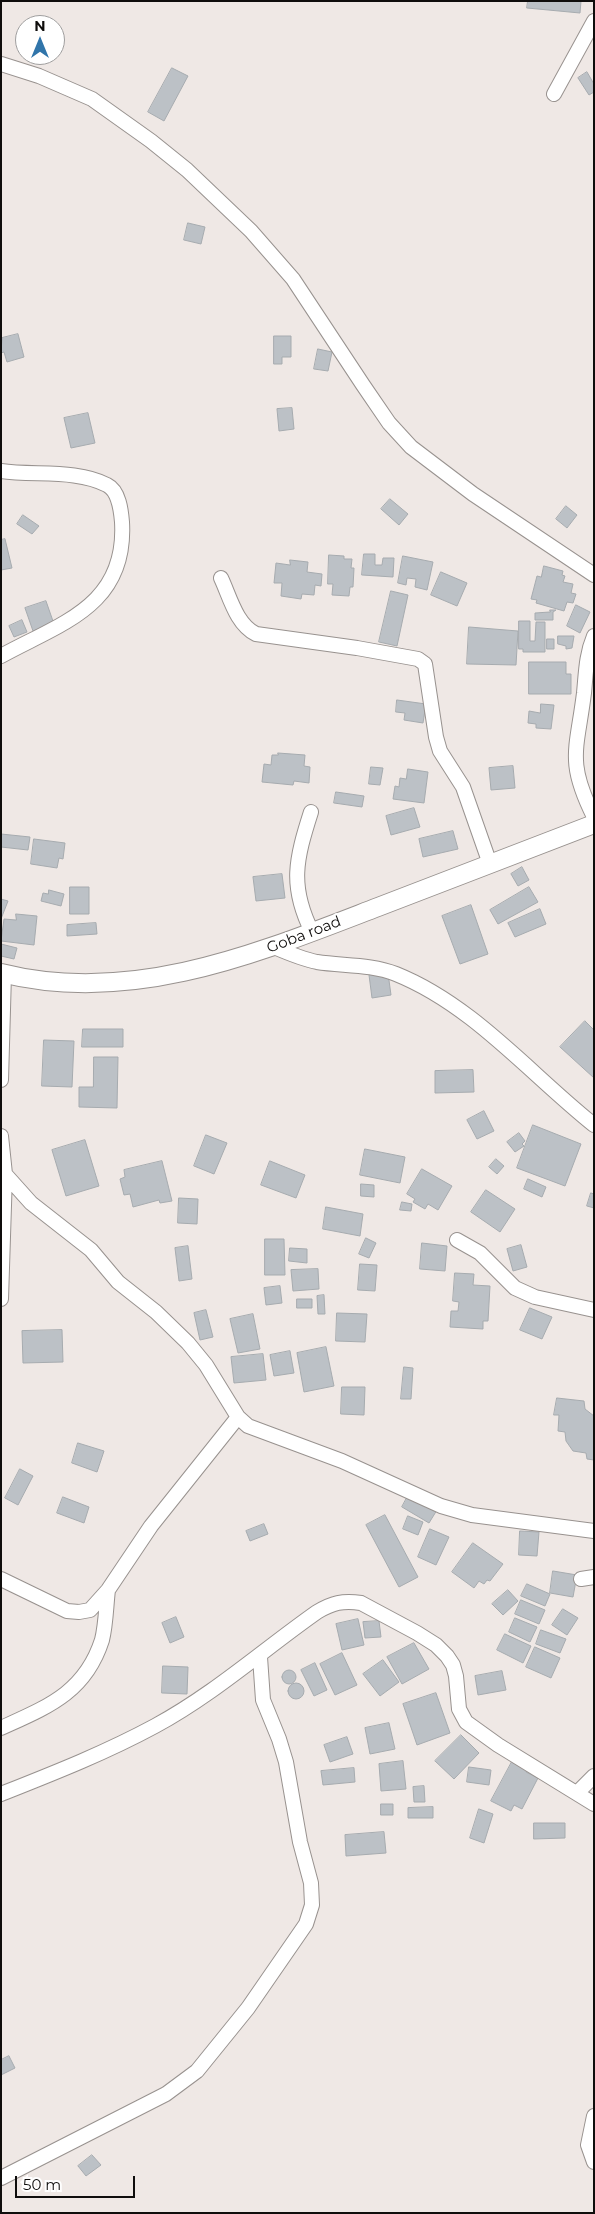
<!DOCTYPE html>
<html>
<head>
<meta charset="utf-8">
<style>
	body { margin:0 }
	#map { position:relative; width:595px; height:2214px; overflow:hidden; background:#efe8e5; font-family:Montserrat,sans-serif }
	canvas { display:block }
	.frame { position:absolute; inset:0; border:2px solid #0f0d0c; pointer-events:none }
	.north { position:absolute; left:15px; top:15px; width:50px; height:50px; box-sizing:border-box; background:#fff; border:1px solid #9f9e9e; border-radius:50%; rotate:0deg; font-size:14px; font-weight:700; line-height:20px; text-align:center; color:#0f0d0c }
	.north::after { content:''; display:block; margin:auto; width:18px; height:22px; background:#3175aa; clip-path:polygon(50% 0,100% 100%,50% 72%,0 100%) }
	.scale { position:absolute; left:15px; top:2176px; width:120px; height:22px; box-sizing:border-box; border:2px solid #0f0d0c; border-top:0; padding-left:6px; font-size:15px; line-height:18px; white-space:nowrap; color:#0f0d0c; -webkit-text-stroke:4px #fff; paint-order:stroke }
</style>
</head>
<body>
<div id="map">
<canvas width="595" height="2214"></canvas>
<div class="frame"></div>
<div class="north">N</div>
<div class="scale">50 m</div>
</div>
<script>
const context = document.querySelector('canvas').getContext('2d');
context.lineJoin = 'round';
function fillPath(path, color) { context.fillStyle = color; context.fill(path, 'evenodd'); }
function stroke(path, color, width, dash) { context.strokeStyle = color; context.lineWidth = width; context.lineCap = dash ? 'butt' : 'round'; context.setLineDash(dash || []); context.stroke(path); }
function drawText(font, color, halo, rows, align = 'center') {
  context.font = font + ' Montserrat,sans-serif'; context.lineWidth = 4.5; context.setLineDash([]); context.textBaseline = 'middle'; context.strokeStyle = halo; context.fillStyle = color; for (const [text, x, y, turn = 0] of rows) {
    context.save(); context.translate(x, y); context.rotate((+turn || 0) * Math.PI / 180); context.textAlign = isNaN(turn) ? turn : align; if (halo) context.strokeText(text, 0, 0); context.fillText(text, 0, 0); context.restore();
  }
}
const building = new Path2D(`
	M528,1H581L580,13L527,8Z
	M172,68L188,76L164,121L148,112Z
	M587,72L594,84V92L589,95L578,78Z
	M188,223L205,227L201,244L184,240Z
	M18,334L24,357L7,362L4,352L1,353L2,338Z
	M274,336H291V357H282V364H274Z
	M318,349L332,352L328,371L314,369Z
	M292,408L294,429L279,431L277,409Z
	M88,413L95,443L71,448L64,418Z
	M390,499L408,514L399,525L381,509Z
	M566,506L577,515L567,528L556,519Z
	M23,515L39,526L32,534L17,524Z
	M5,539L12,568L1,570V540Z
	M364,554H375V565H382L383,558H394L393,577L362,575Z
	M329,555L344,556V559H352L351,568H354L353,587H350L349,596L332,595L333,584H328Z
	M403,556L433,562L427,590L415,587L416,579L407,578L406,585L398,583Z
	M290,560L308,562L307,572L322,574L321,586L315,585L314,595L302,594L301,599L281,596L282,583H274L276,563L290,565Z
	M544,566L563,571L562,575L565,576L563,582L573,584L571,593L576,594L573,603L567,602L564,611L536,603L537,600L531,599L537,576L541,577Z
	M441,572L467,583L457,606L431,595Z
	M391,591L408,595L397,646L379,642Z
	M46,601L54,624L33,631L25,608Z
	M576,605L590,612L580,633L567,626Z
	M550,610H556L553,612V620H535V613L550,612Z
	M22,620L27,632L14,637L9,626Z
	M519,621H530V641H535L536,622H545V652H523V649H519Z
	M469,627L518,631L516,665L467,664Z
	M558,636H574L572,648L566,649V646L558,644Z
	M547,639H554V649H547Z
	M529,662H566V674H571V694H529Z
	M397,700L426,704L423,723L404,720L405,713L396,712Z
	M541,704L554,705L551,729L536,728V724L528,723L529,711L540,713Z
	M278,753L305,755L304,766L310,767L309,783L294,781L293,785L262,782L264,764L271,765L272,755H278Z
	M513,766L515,788L491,790L489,768Z
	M371,767L383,768L380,785L369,784Z
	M408,769L428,772L424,803L393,799L395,786L399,787L400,778L406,779Z
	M336,792L364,796L362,807L334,803Z
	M414,808L420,827L391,835L386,816Z
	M453,831L458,849L423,857L419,839Z
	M1,834L30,837L28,850L1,847Z
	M34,839L65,843L63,859L59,858L57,868L31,864Z
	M522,867L529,880L518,886L511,874Z
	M282,874L285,898L256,901L253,877Z
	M70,887H89V914H70Z
	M529,887L538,902L498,924L490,910Z
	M49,890L64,894L61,906L41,901L43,893L48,894Z
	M1,899L8,901L1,919Z
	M471,905L488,954L460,964L442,916Z
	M540,909L546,924L515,937L508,923Z
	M16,914L37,916L34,945L1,941L4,919L16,920Z
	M96,923L97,934L67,936V925Z
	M1,944L17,948L14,959L1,956Z
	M388,973L391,995L372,998L369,975Z
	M585,1021L594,1030V1078L560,1047Z
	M83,1029H123V1047H82Z
	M44,1040L74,1041L72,1087L42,1086Z
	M94,1057H118L117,1108L79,1107V1087H93Z
	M473,1070L474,1092L435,1093V1071Z
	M484,1111L494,1131L477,1139L467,1120Z
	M533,1125L581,1144L565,1186L517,1168Z
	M519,1133L525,1141L522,1144L524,1146L515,1152L507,1142Z
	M206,1135L227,1143L214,1174L194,1166Z
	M85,1140L99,1186L66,1196L52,1150Z
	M365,1149L405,1157L400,1183L360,1175Z
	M496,1159L504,1166L497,1174L489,1167Z
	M162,1161L172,1201L160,1203L159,1200L133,1207L130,1194L124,1195L120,1179L125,1177L124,1170Z
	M270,1161L305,1175L296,1198L261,1185Z
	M422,1169L452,1186L438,1210L428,1204L425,1209L413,1202L415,1199L407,1194Z
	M528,1179L546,1187L542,1197L524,1189Z
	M361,1184L374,1185V1197L361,1196Z
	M486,1190L515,1209L500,1232L471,1212Z
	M591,1193L594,1194V1208L587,1206Z
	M179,1198L198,1199L197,1224L178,1223Z
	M402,1202L412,1204L411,1211L400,1210Z
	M326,1207L363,1214L360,1236L323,1229Z
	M366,1238L376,1243L369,1258L359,1254Z
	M265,1239H284L285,1275H265Z
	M422,1243L447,1246L445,1271L420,1269Z
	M521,1245L527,1267L513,1271L507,1249Z
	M188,1246L192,1279L179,1281L175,1248Z
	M290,1248L307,1249V1263L289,1261Z
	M360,1264L377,1265L375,1291L358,1290Z
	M318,1269L319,1289L293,1291L291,1270Z
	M455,1273L474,1274L473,1285L490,1286L488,1321H483V1329L450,1327L451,1311H458L459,1302L453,1301Z
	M280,1286L282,1303L266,1305L264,1288Z
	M324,1295L325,1314H318L317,1296Z
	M297,1299H312V1308H297Z
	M530,1308L552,1317L542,1339L520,1330Z
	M206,1310L213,1337L200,1340L194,1313Z
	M337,1313L367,1314L365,1342L336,1341Z
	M253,1314L260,1349L238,1353L230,1319Z
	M62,1330L63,1362L23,1363L22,1331Z
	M326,1347L334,1386L304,1392L297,1353Z
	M290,1351L294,1373L274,1376L270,1355Z
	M263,1354L266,1380L234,1383L231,1357Z
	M404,1367L413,1368L411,1399H401Z
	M342,1387H365L364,1415L341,1414Z
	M557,1398L584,1401L585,1409L594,1416V1460L587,1459L586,1453L573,1451L566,1441L565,1432L558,1431L559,1415H554Z
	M78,1443L104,1451L97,1472L72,1463Z
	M20,1469L33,1476L18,1505L5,1498Z
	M409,1494L437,1510L429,1523L402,1507Z
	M63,1497L89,1507L84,1523L57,1513Z
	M385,1515L418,1577L399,1587L366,1525Z
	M408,1516L423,1522L418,1535L403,1529Z
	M264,1524L268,1534L250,1541L246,1531Z
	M430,1529L449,1537L436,1565L418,1557Z
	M520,1531L539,1532L537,1556L519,1555Z
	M473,1543L503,1564L490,1581L487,1580L484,1584L479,1581L474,1588L452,1572Z
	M553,1571L577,1575L573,1597L550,1593Z
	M527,1584L550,1594L545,1606L521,1596Z
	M508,1590L518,1601L503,1615L492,1604Z
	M521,1600L545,1610L539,1624L515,1614Z
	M563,1609L578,1618L567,1635L552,1625Z
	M176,1617L184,1637L170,1643L162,1623Z
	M515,1618L537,1627L530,1642L509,1632Z
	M358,1619L364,1645L342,1650L336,1624Z
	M379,1621L381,1637L365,1638L363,1622Z
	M541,1630L566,1639L560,1653L536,1644Z
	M505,1634L531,1646L523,1663L497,1650Z
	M414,1643L429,1669L402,1684L387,1657Z
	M535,1647L560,1658L551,1678L526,1667Z
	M342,1653L357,1685L335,1695L320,1664Z
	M383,1660L399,1682L380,1696L363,1674Z
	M315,1663L327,1690L314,1696L301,1670Z
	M163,1666L188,1667L187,1694L162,1693Z
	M282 1677a7 7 0 1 1 14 0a7 7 0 1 1-14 0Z
	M502,1671L506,1690L478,1695L475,1676Z
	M288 1691a8 8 0 1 1 16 0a8 8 0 1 1-16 0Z
	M436,1693L450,1733L417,1745L403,1704Z
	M389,1723L395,1749L370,1754L365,1728Z
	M461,1735L479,1753L454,1779L435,1761Z
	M347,1737L353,1754L330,1762L324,1745Z
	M514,1758L529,1766L526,1772L538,1778L522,1809L514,1805L511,1811L491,1801Z
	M403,1761L406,1789L381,1791L379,1764Z
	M469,1767L491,1770L489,1785L467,1782Z
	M354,1768L355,1782L323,1785L321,1771Z
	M424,1786L425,1802H414L413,1787Z
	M381,1804H393V1815H381Z
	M433,1807V1818H408V1808Z
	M479,1809L493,1814L484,1843L470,1838Z
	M534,1823H565V1838L534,1839Z
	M384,1832L386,1853L346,1856L345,1835Z
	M9,2056L15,2068L1,2075V2060Z
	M92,2155L101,2165L86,2176L78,2166Z`);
fillPath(building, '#bcc1c6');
stroke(building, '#a6abaf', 1);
const minor = new Path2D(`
	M1,64L39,76L92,99L151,141L187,170L251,231L293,279L363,385L389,423L411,447L473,494L594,575
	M554,94L594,21
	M1,471C34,476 77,469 107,485C119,491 121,510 122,522C127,606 61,623 1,656
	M221,578C230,597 236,624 256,634L357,648L418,659L425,664L436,737L440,751L463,787L490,864
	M594,636C586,655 586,673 584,693C577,750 566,761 594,817
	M311,812C296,859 289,886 312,932
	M274,947C288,953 302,959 317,962C343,966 371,964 396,974C473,1005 530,1074 594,1125
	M1,1080L4,974
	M1,1136L5,1174L1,1299
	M1,1174H5L31,1203L91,1250L118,1282L156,1312L188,1343L206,1365L238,1417L248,1426L342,1461L441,1506L472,1515L594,1531
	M457,1240L480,1253L515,1288L535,1297L594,1310
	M1,1579L67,1611L79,1612L90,1610L108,1590L151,1526L238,1417
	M581,1579L594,1577
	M1,1728C47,1707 85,1693 102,1640C106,1624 106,1606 108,1590
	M577,1793L594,1776
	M1,1794C54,1773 105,1753 155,1726C214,1694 263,1650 317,1612C332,1603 343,1600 361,1603L417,1633L436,1645L447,1656L453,1665L456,1676L459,1709L466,1722L498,1745L594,1804
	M594,2116L588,2145L594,2162
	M1,2178L166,2094L197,2071L248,2008L306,1924L312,1905L311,1883L300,1842L286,1762L279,1739L263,1700L260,1657`);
const tertiary = new Path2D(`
	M1,973C132,1006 258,953 378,907C450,879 522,852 594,824`);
stroke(minor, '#98928f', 16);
stroke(tertiary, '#98928f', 20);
stroke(minor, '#fff', 14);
stroke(tertiary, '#fff', 18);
drawText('15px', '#0f0d0c', '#fff', [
	["Goba road",304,935,-21]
]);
</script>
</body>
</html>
